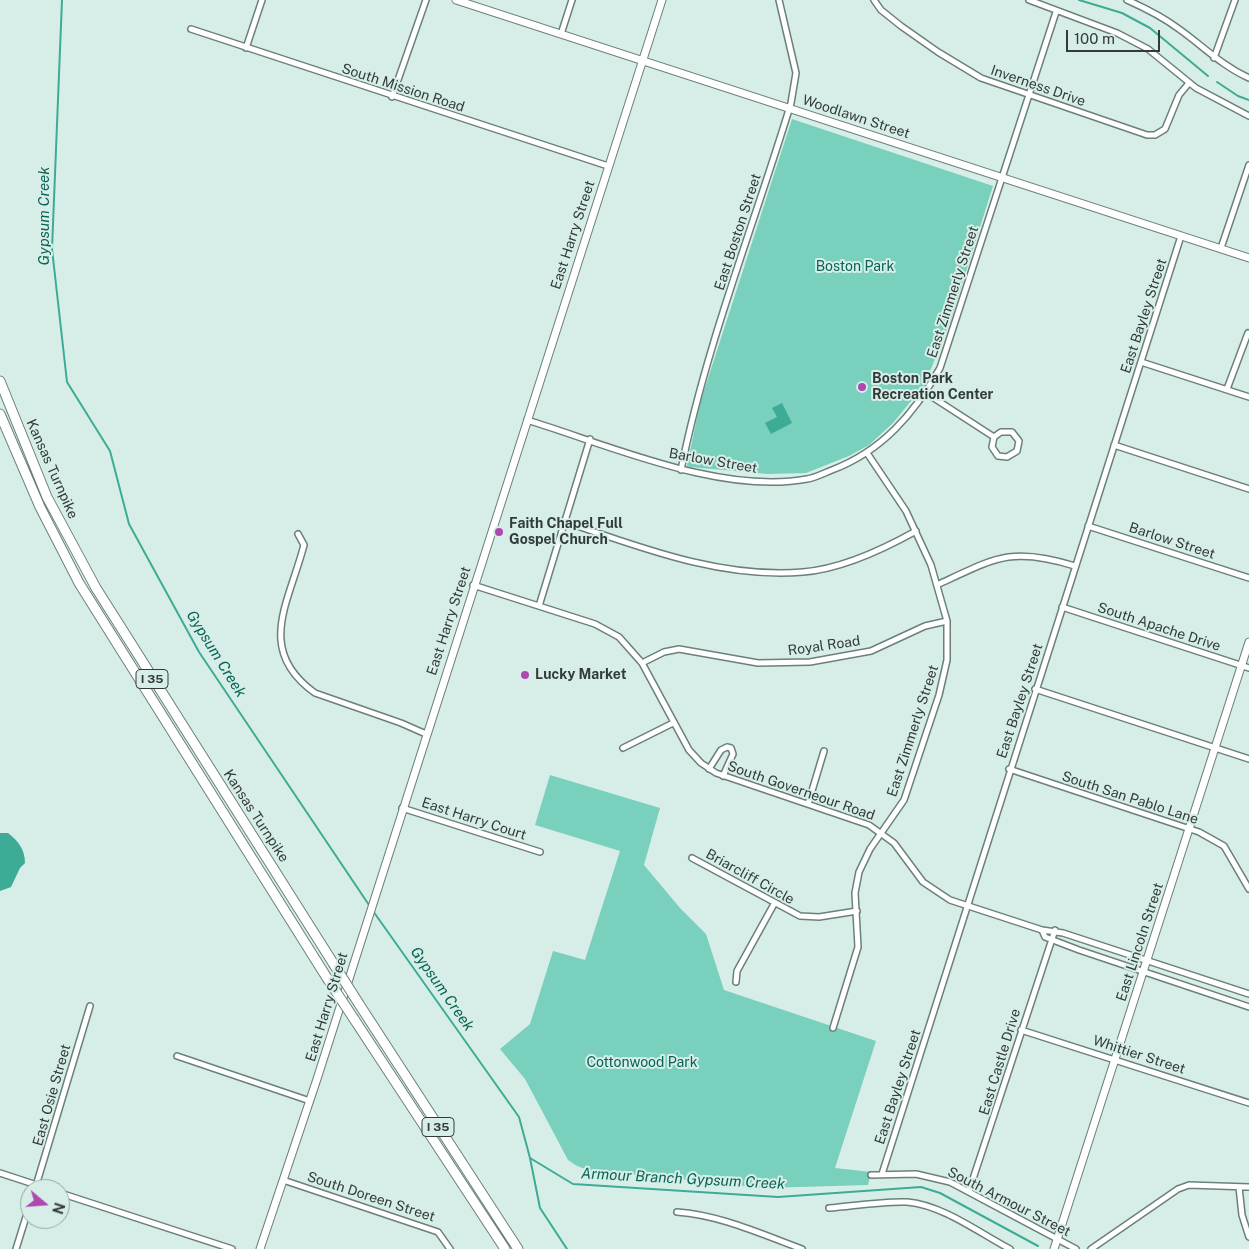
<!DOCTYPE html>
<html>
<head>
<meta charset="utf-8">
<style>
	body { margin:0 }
	#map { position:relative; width:1249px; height:1249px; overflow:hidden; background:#d7eee8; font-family:"Public Sans",sans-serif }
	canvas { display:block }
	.north { position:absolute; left:20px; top:1179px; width:50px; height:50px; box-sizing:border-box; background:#d7eee8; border:1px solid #95a6a2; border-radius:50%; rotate:108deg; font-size:14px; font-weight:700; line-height:20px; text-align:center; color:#323b39 }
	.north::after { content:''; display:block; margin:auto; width:18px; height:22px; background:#ad49af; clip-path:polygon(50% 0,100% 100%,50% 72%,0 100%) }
	.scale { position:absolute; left:1066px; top:30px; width:94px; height:22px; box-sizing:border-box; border:2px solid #323b39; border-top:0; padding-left:6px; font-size:15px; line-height:18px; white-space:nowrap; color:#323b39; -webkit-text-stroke:4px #d7eee8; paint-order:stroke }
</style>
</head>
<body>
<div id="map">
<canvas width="1249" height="1249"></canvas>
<div class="north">N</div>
<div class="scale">100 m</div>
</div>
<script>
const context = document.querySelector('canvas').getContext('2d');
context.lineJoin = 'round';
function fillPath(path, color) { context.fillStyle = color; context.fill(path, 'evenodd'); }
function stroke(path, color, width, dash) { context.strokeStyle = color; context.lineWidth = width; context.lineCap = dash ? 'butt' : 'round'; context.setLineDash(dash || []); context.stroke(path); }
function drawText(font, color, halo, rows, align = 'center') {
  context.font = font + ' "Public Sans",sans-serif'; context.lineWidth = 4; context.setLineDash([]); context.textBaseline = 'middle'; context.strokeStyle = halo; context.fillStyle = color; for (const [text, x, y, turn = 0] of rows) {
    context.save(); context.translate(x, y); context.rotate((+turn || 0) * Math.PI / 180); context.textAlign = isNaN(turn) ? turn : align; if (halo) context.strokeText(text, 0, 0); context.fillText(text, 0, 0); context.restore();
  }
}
fillPath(new Path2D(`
	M792,119L993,186L951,319L925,384L893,423L869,445L849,456L806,473L768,474L690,467L687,466L700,403Z
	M550,775L660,808L644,865L680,908L706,934L724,990L876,1041L835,1168L871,1172L868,1185L765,1188L588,1170L577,1166L568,1160L525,1079L500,1049L530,1024L553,951L585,960L620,851L535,825Z`), '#79d0bd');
fillPath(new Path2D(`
	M782,403L792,423L771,434L765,423L777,417L772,408Z
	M0,833H8C18,841 25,849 25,863L20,868L11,887L0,891Z`), '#3dab96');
stroke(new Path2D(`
	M62,0L52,249L67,382L110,451L129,524L199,652L369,905
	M1079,0L1122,13L1150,28L1208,76
	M1217,82L1238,96L1249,100
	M373,911L519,1117L530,1158L540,1208L567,1249
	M530,1158L573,1184L778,1197L921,1187L940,1193L1038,1246`), '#3dab96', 2);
const street = new Path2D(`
	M874,0L881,10L901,26L938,52L981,78L1147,135H1155L1165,129L1179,95L1189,83
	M1029,0L1117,33L1148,49L1196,88L1249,116
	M1127,0C1145,8 1163,17 1179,29C1203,46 1222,66 1249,78
	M191,29L608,166
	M561,34L572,0
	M246,48L262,0
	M1214,58L1235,0
	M392,97L426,0
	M1221,248L1249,165
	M1141,362L1249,397
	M1227,389L1248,333
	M926,393L994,437L992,447L998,456L1007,457L1017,451L1019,441L1012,432H1001L994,437
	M527,420C609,445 721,495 807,479C815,478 824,473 832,470C882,451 914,414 940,368L1056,12
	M1114,445L1249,489
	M681,470C706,345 754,225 791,103L796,73L779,0
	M563,521C639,547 721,579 803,572C842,569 882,550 916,531
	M1088,526L1249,578
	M298,534L304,545C289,603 255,650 315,693L401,723L426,734
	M473,585L595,624L619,637L642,663L689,750L701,763L716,773L869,825L894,843L923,882L950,900L1042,930L1063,933L1249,994
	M937,585C995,558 1011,546 1075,566
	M539,606L590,439
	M1062,607L1249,668
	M642,663L664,652L679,649L758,663L810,662L871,651L925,626L947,621
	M1035,689L1249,759
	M623,748L673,723
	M709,769L721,750L727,747L731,748L733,754L723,776
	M1009,769L1199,832L1224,846L1249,889
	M808,804L824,751
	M402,808L540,852
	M692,858L800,916L819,917L857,911
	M1042,930L1045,937L1079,950L1249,1007
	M736,982L737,971L774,904
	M833,1028L858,947L855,893L859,872L870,849L904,800L939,695L947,660V621L931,565L906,511L867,453
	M1021,1030L1249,1103
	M177,1056L310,1101
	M0,1173L49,1189
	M882,1174L1181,236
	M871,1175L916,1174L950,1182L1076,1249
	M283,1180L438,1232L450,1249
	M1239,1187L1242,1215L1249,1237
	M35,1189L90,1006
	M969,1191L1055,930
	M60,1193L232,1249
	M829,1208C854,1206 882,1201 907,1202C943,1205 979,1233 1010,1249
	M677,1212C720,1215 761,1234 802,1249
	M16,1249L30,1204
	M1091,1249L1178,1189L1189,1185L1249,1187`);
const secondary = new Path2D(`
	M456,0L1249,258
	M260,1249L317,1079L662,0
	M1054,1249L1249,642`);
const highway = new Path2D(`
	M0,381L47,497L96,588L333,963
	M0,414L40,507L79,583L327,978
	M359,1004L518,1249
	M354,1019L505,1249`);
stroke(street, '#6b807b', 8);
stroke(secondary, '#6b807b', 9);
stroke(highway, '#6b807b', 11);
stroke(street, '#fff', 5);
stroke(secondary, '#fff', 7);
stroke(highway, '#fff', 9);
const highwayBridge = new Path2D(`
	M333,963L359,1004
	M327,978L354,1019`);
stroke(highwayBridge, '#6b807b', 11, []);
stroke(highwayBridge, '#fff', 9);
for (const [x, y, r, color] of [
	[862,387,5,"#ad49af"],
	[499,532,5,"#ad49af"],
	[525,675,5,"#ad49af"]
]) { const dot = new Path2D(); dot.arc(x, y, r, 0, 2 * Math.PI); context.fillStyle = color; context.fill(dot); stroke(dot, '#d7eee8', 2); }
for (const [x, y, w] of [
	[152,679,32],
	[438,1127,32]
]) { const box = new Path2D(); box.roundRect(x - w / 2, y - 9.5, w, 19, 4); context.fillStyle = '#d7eee8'; context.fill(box); stroke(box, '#323b39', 1); }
drawText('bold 12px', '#323b39', null, [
	["I 35",152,679],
	["I 35",438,1127]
]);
drawText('14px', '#323b39', '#d7eee8', [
	["Inverness Drive",1038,86,19],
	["South Mission Road",403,88,18],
	["Woodlawn Street",856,117,18],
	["East Boston Street",738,232,-72],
	["East Harry Street",573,235,-72],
	["East Zimmerly Street",953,292,-72],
	["East Bayley Street",1144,316,-72],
	["Barlow Street",713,461,10],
	["Kansas Turnpike",52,469,66],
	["Barlow Street",1172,541,18],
	["East Harry Street",449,621,-72],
	["South Apache Drive",1159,627,18],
	["Royal Road",824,646,-8],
	["East Bayley Street",1020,701,-72],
	["East Zimmerly Street",913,731,-72],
	["South Governeour Road",801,791,19],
	["South San Pablo Lane",1130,798,18],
	["Kansas Turnpike",256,816,57],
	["East Harry Court",474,819,18],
	["Briarcliff Circle",750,877,29],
	["East Lincoln Street",1140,942,-72],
	["East Harry Street",327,1007,-73],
	["Whittier Street",1139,1055,18],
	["East Castle Drive",1000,1062,-73],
	["East Bayley Street",898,1087,-72],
	["East Osie Street",52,1095,-74],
	["South Doreen Street",371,1197,18],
	["South Armour Street",1009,1202,27]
]);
drawText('14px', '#066355', '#d7eee8', [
	["Boston Park",855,267],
	["Cottonwood Park",642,1063]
]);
drawText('bold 14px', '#323b39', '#d7eee8', [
	["Boston Park",872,379],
	["Recreation Center",872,395],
	["Faith Chapel Full",509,524],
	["Gospel Church",509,540],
	["Lucky Market",535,675]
], 'left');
drawText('italic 15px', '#096456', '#d7eee8', [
	["Gypsum Creek",44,216,-90],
	["Gypsum Creek",216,654,58],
	["Gypsum Creek",442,989,55],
	["Armour Branch Gypsum Creek",683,1179,3]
]);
</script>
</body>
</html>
